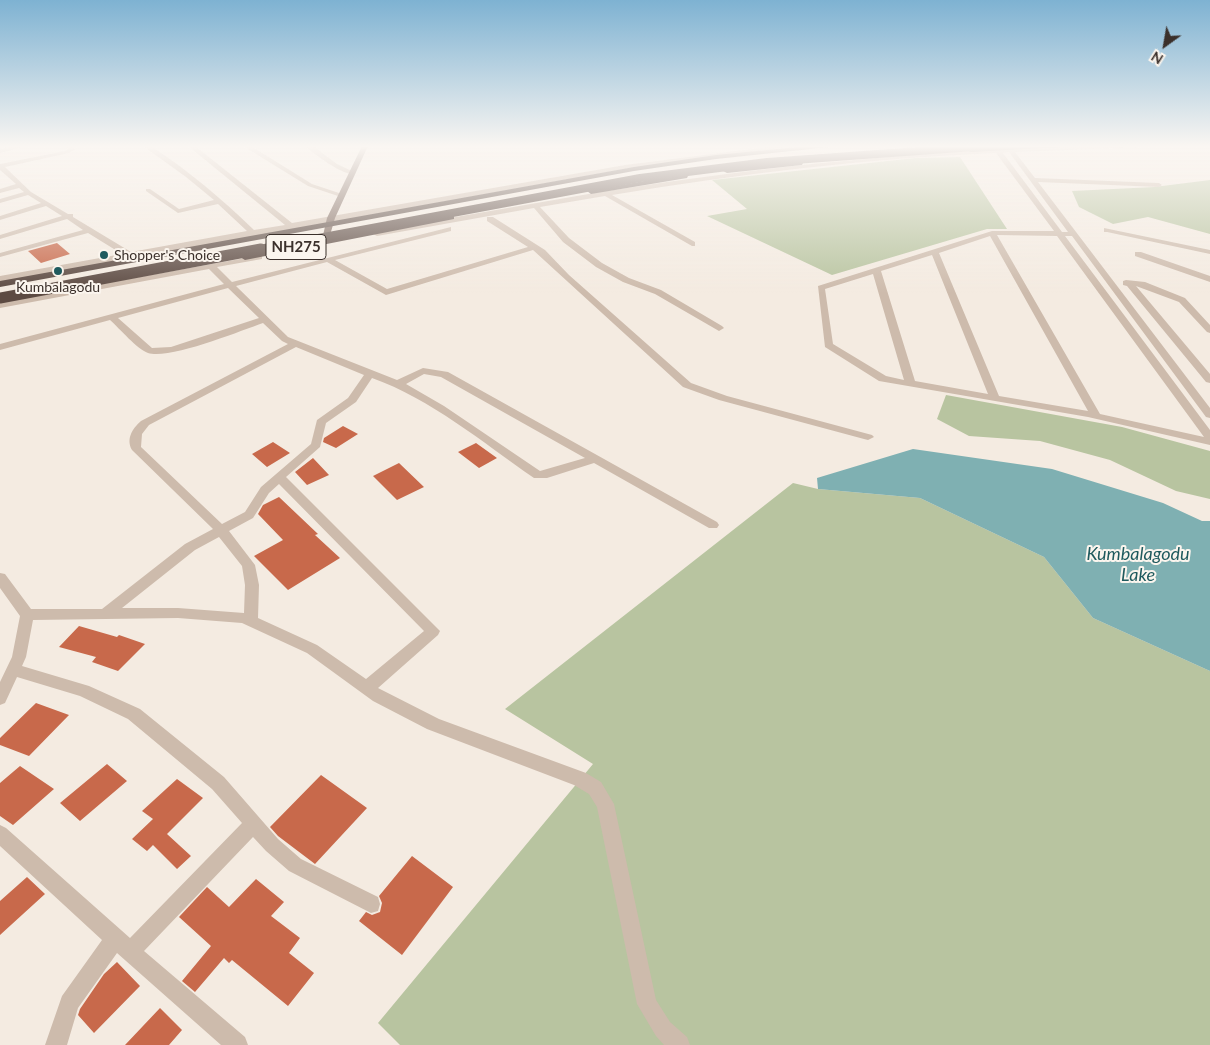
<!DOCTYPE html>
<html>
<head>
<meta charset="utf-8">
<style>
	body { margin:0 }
	#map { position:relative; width:1210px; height:1045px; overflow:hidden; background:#f4ebe1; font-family:Lato,sans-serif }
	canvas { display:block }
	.north { position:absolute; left:1140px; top:20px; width:50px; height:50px; -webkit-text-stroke:4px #fbf5ee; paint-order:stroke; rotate:212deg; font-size:14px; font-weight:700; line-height:20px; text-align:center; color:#3b302b }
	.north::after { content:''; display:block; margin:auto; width:18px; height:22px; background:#3b302b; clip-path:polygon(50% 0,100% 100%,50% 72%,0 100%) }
</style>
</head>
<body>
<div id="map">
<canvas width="1210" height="1045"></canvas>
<div class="north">N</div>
</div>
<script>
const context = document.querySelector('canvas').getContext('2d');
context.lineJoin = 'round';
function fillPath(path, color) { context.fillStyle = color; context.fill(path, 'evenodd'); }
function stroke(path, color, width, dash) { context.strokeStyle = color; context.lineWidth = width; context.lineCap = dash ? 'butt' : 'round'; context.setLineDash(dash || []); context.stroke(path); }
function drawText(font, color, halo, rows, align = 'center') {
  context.font = font + ' Lato,sans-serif'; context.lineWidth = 4; context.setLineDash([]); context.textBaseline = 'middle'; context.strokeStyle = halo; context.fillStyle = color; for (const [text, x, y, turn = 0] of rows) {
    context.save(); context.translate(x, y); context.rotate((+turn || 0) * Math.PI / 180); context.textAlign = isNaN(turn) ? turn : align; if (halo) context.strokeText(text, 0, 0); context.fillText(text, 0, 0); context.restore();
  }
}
fillPath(new Path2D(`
	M960,157L1007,229H987L832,275L707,216L747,209L712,180L915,158Z
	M1210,180V234L1148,217L1113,224L1079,207L1072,191L1154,187Z
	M946,395L1122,427L1210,451V499L1176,491L1110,460L1040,441L969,436L937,419Z
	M793,483L818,489L920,498L1044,557L1093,618L1210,671V1045H400L378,1023L593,764L505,709Z`), '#b8c4a0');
fillPath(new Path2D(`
	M913,449L1052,469L1163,503L1202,521H1210V671L1093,618L1044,557L920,498L818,489L817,478Z`), '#7fb0b2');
fillPath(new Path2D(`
	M57,243L70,254L41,263L28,251Z
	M343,426L358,434L336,448L323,442L324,438Z
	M273,442L290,453L267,467L252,454Z
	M476,443L497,458L479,468L458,452Z
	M313,458L329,475L307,485L295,472Z
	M399,463L424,487L397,500L373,476Z
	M279,497L318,534L315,535L340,558L288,590L254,556L283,540L258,514L263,505Z
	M79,626L117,637L119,635L145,644L118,671L92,662L96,657L59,647Z
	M36,703L69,715L29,756L0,745V738Z
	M107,764L127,781L80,821L60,803Z
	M20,766L54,789L13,825L0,816V783Z
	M321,775L367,808L315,864L278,836L270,827Z
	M177,779L203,798L167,834L191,856L177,869L153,845L147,851L132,839L153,819L142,811Z
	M412,856L453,887L402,955L359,921L366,912L372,915L380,912L382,903L379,896Z
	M27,877L45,894L0,935V901Z
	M256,879L284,902L271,916L300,938L289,953L314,973L288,1006L232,960L229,963L224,958L195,992L182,981L211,946L179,917L207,887L229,907Z
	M117,962L140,986L94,1033L78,1015L80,1009L104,974Z
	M160,1008L182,1030L169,1045H125Z`), '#c8694b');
fillPath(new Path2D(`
	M14,146H27L0,153V149Z
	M65,146H72L75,149L69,153L5,167L31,192L68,214H73V217L131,252L247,231L218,204L178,213L146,191V189H150L179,209L214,200L186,177L143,146H151C189,171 222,199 254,230L285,225L188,146H195L292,223L625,165L775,146H795L625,169L0,282V276L122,254L88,233L0,257V253L83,230L67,219L0,239V235L62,216L46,206L0,220V216L41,203L28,195L0,203V199L24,192L19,188L0,193V189L16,184L0,170V164L65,151L68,149Z
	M243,146H251L312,184L345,195L341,197L308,186Z
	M305,146H313L337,164L356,173C347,179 314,154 305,146Z
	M1088,146H1166L1015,152L1035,178L1159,183L1162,185L1159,187L1038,182L1210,408V418L1206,417L1072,236H1065L1210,430V445L1088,417L879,381L825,347L818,286L992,231H1054L996,153C868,158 740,174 612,195L695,242V246H692L605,196L540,207L569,238L602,263L629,278L661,290L722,326L724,328L719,331L655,294L623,282L596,267L563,242L534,208L377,236L373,234L444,219L600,192L603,190L607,191C766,166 926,150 1088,146ZM1009,152L1068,232H1062L1003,153ZM997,235L1057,236L1204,437L1100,414ZM990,236L1088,411L999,396L939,253ZM932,255L988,394L915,381L881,271ZM873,274L904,380L886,376L833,344L825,289Z
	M487,217H493L545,250L569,275L691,383L727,396L872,435L874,437L868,440L864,439L719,400L683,387L533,250L386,295L327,262L236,286L288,337L397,380L423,368L448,372L717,522L719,525L717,528H709L594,463L547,478H534C482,442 431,399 372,378L356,402L326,423L320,447L286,477L440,631L438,635L378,688L439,719L586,773L601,782L614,804L656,1000L670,1022L687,1037L690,1045H664L656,1036L637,1004L597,807L589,794L574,785L427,729L373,701L307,653L242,623L178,618L33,620L26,657L22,666L89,686L140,709L224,777L278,839L301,859L378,897L380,904L378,911L371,913L289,871L266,851L253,837L144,951L245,1037L248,1045H221L117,953L78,1008L67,1045H45L62,996L102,940L0,846V825L6,828L130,938L242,823L212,789L128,719L80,696L17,677L5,703L0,705V682L12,657L20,616L0,588V573L5,574L31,609H102L185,544L213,529L132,450C126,439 132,429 141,421L288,344L282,341L263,323C240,331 169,360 148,353C137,349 120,329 110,320L0,350V344L224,284L209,269L0,308V302L262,255V259L217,267L232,282L451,227V231L335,260L387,289L528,247L487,221ZM228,288L259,318L171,347L152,348L118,318ZM296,347L364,375L348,398L317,420L311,444L261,487L245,512L222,524L141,447L142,434L149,425ZM424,374L441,377L585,458L540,471L444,406L406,384ZM279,484L424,631L366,679L317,645L258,618L259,585L255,565L229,531L253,518L269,493ZM219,537L242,566L245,585L244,613L178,608H122L195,550Z
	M1104,228L1210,250V254L1107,232H1104Z
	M1135,252H1141L1210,276V282L1135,256Z
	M1126,280L1145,282L1185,298L1210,325V333L1207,332L1179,302L1136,286L1210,374V383L1206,382L1127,286L1123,285V281Z`), '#cdbbac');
fillPath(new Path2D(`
	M362,146H368L335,218L328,242L321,244L327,218Z`), '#7d675c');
fillPath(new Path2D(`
	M807,146H839L716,159L634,171L0,287V281L634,167L716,155Z
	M1009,146H1079L971,152L967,150L971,148Z
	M799,161L803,163L802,165L727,173L723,171L727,169Z
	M684,174L688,176L687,178L591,194L587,191Z
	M451,214L454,215V219L245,260L240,257L245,254Z`), '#5c4a42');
stroke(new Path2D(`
	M254,250L640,178L767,162L988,146`), '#5c4a42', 8);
stroke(new Path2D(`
	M0,298L261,249`), '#5c4a42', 11);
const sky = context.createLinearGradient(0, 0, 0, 293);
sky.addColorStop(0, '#7eb2d2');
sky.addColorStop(0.5, '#faf6f2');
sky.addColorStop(1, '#faf6f200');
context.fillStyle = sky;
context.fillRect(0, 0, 1210, 293);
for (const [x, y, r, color] of [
	[104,255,5,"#1f5a5e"],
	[58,271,5,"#1f5a5e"]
]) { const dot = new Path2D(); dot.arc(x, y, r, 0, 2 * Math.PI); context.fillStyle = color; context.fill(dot); stroke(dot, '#fbf5ee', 2); }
drawText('14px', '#3b302b', '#fbf5ee', [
	["Shopper's Choice",114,255],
	["Kumbalagodu",58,287,"center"]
], 'left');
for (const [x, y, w] of [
	[296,247,60]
]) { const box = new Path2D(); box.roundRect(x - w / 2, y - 12.5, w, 25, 4); context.fillStyle = '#fbf5ee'; context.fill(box); stroke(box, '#3b302b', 1); }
drawText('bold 15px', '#3b302b', null, [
	["NH275",296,247]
]);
drawText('italic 18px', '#1f5a5e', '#fbf5ee', [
	["Kumbalagodu",1138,554],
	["Lake",1138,575]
]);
</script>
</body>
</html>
